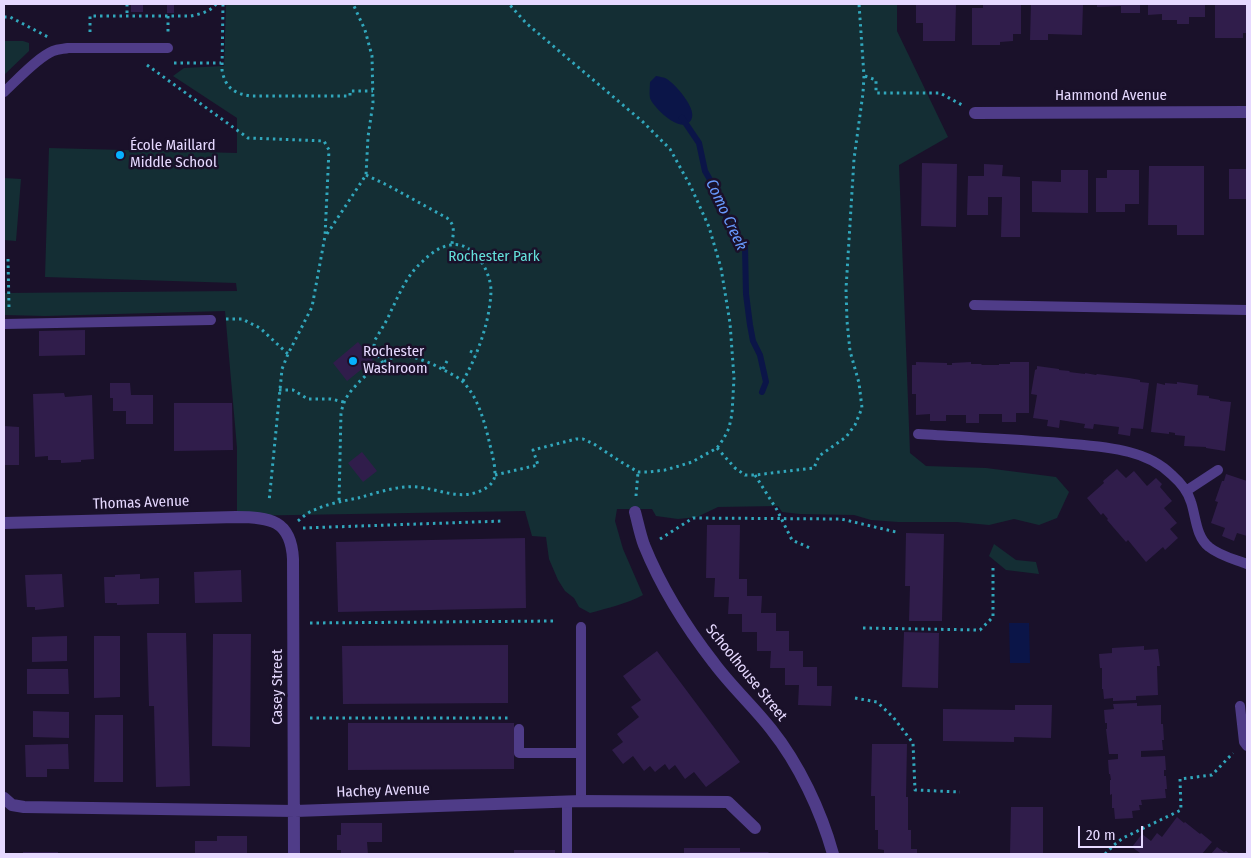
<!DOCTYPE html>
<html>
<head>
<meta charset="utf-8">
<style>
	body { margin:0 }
	#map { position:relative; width:1251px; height:858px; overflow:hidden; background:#1a112a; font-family:"Fira Sans Condensed",sans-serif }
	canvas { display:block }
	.frame { position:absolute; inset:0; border:5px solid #e6d9ff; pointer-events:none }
	.scale { position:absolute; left:1078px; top:826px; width:65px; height:22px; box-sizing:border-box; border:2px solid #e6d9ff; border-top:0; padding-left:6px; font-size:15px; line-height:18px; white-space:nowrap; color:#e6d9ff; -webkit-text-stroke:4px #1a112a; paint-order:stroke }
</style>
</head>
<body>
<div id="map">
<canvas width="1251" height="858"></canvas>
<div class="frame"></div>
<div class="scale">20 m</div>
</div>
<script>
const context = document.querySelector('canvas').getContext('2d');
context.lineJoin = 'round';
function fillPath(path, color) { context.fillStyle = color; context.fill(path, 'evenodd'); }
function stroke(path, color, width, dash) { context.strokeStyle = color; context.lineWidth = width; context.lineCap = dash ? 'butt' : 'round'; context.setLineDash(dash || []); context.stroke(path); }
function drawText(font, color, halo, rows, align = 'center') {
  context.font = font + ' "Fira Sans Condensed",sans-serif'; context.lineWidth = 5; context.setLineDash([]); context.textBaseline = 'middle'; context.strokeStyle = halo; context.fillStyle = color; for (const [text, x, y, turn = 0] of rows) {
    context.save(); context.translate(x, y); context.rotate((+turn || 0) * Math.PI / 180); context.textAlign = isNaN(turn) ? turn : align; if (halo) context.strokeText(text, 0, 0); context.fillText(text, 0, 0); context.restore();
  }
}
fillPath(new Path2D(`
	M226,4H897V31L948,137L899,165L910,453L926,466L986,468L1056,477L1069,492L1057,518L1039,525L1014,519L989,525L957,522H898L871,520L854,515L800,514L782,512L778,506L718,507L697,517L678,519L656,516L652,509H617L615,521L623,549L643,595C626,604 608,608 590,613L579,607L574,598L565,591L558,580L549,559L546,537L532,536L525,511L237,516V448L225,311L45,316L4,315V293L237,291L236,283L45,277L49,148L237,153V118L173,76L184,68L224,66Z
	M4,41H23L29,43V51L4,75Z
	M4,178L21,179L16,241L4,240Z
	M994,544L1016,560L1036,562L1039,574L1006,570L989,556Z`), '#142e34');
fillPath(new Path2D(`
	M656,76C660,77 664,77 667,79C676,85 704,115 687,124C676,129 653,107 650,98C649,93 650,87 650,82Z
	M1009,623H1029L1030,663H1010Z`), '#0b1548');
stroke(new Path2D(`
	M682,118L699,143L705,171L720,197L729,226L745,247L746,294L750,325L753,341L760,355L766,382L762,392`), '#0b1548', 6);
fillPath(new Path2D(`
	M131,4H143V12H131Z
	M167,4H174V13H167Z
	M916,4H956L955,41H923V23H916Z
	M983,4H1021V34H1013V41L1000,42V45H972V8H983Z
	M1031,4L1083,5L1082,35L1048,34V40H1030Z
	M1097,4H1140V13H1121V6L1097,7Z
	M1148,4H1205V17H1189V24H1177V20H1162V14L1148,15Z
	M1215,4H1247V33H1243V38H1215Z
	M922,163L957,164L956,227L921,226Z
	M984,164L1003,165L1002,176L1020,177V237H1001L1002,197H988V215H967L968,176H984Z
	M1149,166H1204V235H1177V225H1148Z
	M1229,169H1247V199H1229Z
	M1061,170H1088V213L1032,212V181L1061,182Z
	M1107,170H1139V204H1125V212H1096V178H1107Z
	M85,330V355L39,356V331Z
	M358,342L373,360L347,381L333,363Z
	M916,362L947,363V365H952V363L971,362V364H982L981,365H999V364H1010V362H1029V413H1016V422H1002V414H979V423H966V415H946V421H930V414L916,415V394H912V365H916Z
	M1037,366L1059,369V370L1070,371L1069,372L1085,374V373L1096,375L1097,374L1129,378L1140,380V382L1149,383L1143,429L1131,428L1130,436L1118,434L1119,427L1094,424L1093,429L1084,428L1085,424L1060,420L1059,428L1047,426L1048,420L1033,418L1037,395L1031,394L1035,370L1037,369Z
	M1177,382L1198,385L1197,395L1209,396V398L1220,400V401L1231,402L1225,451L1206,448V447L1184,446L1185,436L1175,435V433L1169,432V434L1151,432L1157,383L1165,385V383L1177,384Z
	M110,383H130L131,395H153V424H126V411H113V398H110Z
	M64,393L65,397L92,395L94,459L81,460V462L61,463V460H48V456L35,457L33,394Z
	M174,403H232L233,450L174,451Z
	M4,426L19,427V465H4Z
	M362,452L377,471L363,482L348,463Z
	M1117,469L1126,478L1134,471L1147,486L1156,478L1162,484L1160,487L1172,501L1164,508L1177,523L1170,529L1178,538L1165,550L1163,547L1146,562L1128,540L1126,542L1107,520L1108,519L1103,513L1101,515L1087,498L1104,483L1103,481Z
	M1226,474L1247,481V536L1237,533L1234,541L1222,536L1225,528L1211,523L1218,502L1215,501L1222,481H1224Z
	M707,525H740L739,579H747V596H762L761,613H776V631H789V651H803V667H817V686H832L831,706L798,705L799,685H785V668H770L771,651H757V632H742V614H728L729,597H714L715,578H706Z
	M906,533L944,534L942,621H909L910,586H905Z
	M525,538L526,608L338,612L336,542Z
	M241,570L242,602L195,603L194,572Z
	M62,574L64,607L35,610V607H27L25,575Z
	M140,574V579L159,578V604L117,605V603H105L104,577H115V575Z
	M904,632L939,633L938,688L902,687Z
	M147,633H186L190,786L156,787L154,706H149Z
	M213,634H251L250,747L212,746Z
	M67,636V661L32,662V637Z
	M94,636H120V697L94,698Z
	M508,645V703L343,704L342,646Z
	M1144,646V650L1158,649L1160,666H1157L1158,695L1136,696V700L1113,701V698L1104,699L1103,689H1102V668H1100L1099,654L1112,653V648Z
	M657,651L740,762L706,787L694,772L685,779L675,765L669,770L665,764L655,772L650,766L644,771L633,756L623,764L612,750L623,742L617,734L639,717L631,707L641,700L623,676Z
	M27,669H68L69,694H27Z
	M1137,703V706L1161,705V724H1163L1164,740H1162L1163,750L1141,751V757L1165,756L1166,770H1164V776H1166L1167,789H1165L1166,798L1141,800L1142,805H1139L1140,810L1132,811L1133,818L1115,819L1114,808H1112V794L1110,795V780H1111L1110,774H1109L1108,760L1118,759V754H1109L1106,729H1107V723H1105L1104,710L1114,709L1113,704Z
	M1015,705H1052L1051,738L1014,737V742L943,741V709L1015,710Z
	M33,711L69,712V738L33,737Z
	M95,715H123V782H94Z
	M348,723H514V769L348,770Z
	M68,744L69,769H47V777H26L25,745Z
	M872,744H907L906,797H908V830H911V849H917V854H884V850L878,849V830H875V796H871Z
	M1011,807H1043V854H1010Z
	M1177,817L1184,823L1185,822L1200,834L1201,833L1212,842L1202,854H1139L1140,853L1132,847L1142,834L1151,841L1157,833L1162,837Z
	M341,823H382V842H367L368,854H341V850H337V835H341Z
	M217,836H247V854H195V841H217Z
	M1217,847L1224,852L1226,851L1230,854H1211Z
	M684,848H740V852H768L770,854H684Z
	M514,850H555V854H514Z
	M23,852H58V854H23Z`), '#301d4b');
stroke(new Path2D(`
	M127,4V16
	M223,4L222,70C225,87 233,93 250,96H350V91H373
	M168,16V33
	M4,17H10L48,37
	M90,32V16H191C200,14 210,12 216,4
	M174,63H221
	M147,65L248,138L324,141L329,150L325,236L312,307L288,354L282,369L269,502
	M865,76L876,80V93H940L962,105
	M366,175L389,186L447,218C456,225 453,234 452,244
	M327,234L366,175L368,137L373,103L372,56L365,30L353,4
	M8,259L9,308
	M226,319H242L260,328L288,354
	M470,351L476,354
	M383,363C377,354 372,351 375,340C380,331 386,323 390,313C399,295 406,276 422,262C430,254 439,247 450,245C473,240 491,271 491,291C490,321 478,354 463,381
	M443,369L447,361
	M279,390H293L308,399H331L344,402
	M717,448L735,468L745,475H755L814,468L819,456L846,437L855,425L862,408L859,383L850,351L847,321L846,289L854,159L863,93L864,76L859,4
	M495,475L538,465L533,450L576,439H583L594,444L618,460L638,472H648L665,470L679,466L692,462L717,448L724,438L729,428L732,414L734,378L730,323L721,268L709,227L691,187L670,149L643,122L526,23L509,4
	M755,475L777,510L792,540L810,548
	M636,496L638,472
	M298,521C303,517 308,512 314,510C327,504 343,501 358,498C373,494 390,488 406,487C432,484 458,504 484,489C488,487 492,484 494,479C497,472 492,453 490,445C485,424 479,399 464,383C459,377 449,373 442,369C429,362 413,355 398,356C382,359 357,382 348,395C344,401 343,406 341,412L339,502
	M303,528L503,521
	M660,539L693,518L841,519L896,532
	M310,623L554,621
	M863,628L980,630L993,617V567
	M855,698L877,702L893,717L913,743L915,790L960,792
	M310,718H509
	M1105,854L1114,845L1123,838L1181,810L1180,779L1212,775L1233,753`), '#31a7bc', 3, [2.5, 4]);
stroke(new Path2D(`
	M4,92C16,81 38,57 53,51C58,49 63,49 68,48H168
	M974,305L1247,310
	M4,324L211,320
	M918,434C966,437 1014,439 1061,443C1084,445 1107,446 1129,452C1145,456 1160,463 1172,475C1180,482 1188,492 1191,502C1196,517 1196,537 1209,547C1220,556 1234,559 1247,564
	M1186,491L1218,470
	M581,627V801
	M1240,706L1244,742L1247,746
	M519,729V753H581
	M567,802V854`), '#4f3c88', 10);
stroke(new Path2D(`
	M975,113L1247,112
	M635,512C638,523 640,534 644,545C661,587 686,627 714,663C731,686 753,706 771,729C799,764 821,811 833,854
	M4,523L236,517C270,517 291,520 293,559L294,854
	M4,798L12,805L24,807L295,811L581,801L728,802L755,828`), '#4f3c88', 12);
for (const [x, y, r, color] of [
	[120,155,5,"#06b2fe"],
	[353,361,5,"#06b2fe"]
]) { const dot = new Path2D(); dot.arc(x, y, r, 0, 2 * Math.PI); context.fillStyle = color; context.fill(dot); stroke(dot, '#1a112a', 2); }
drawText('15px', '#e6d9ff', '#1a112a', [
	["Hammond Avenue",1111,96],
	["Thomas Avenue",141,503,-2],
	["Schoolhouse Street",746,673,51],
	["Casey Street",278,687,-90],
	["Hachey Avenue",383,791,-2]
]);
drawText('15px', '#e6d9ff', '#1a112a', [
	["École Maillard",130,146],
	["Middle School",130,163],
	["Rochester",363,352],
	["Washroom",363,369]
], 'left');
drawText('15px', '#64e0db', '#1a112a', [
	["Rochester Park",494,257]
]);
drawText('italic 16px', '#689afe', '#1a112a', [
	["Como Creek",726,215,65]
]);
</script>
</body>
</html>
